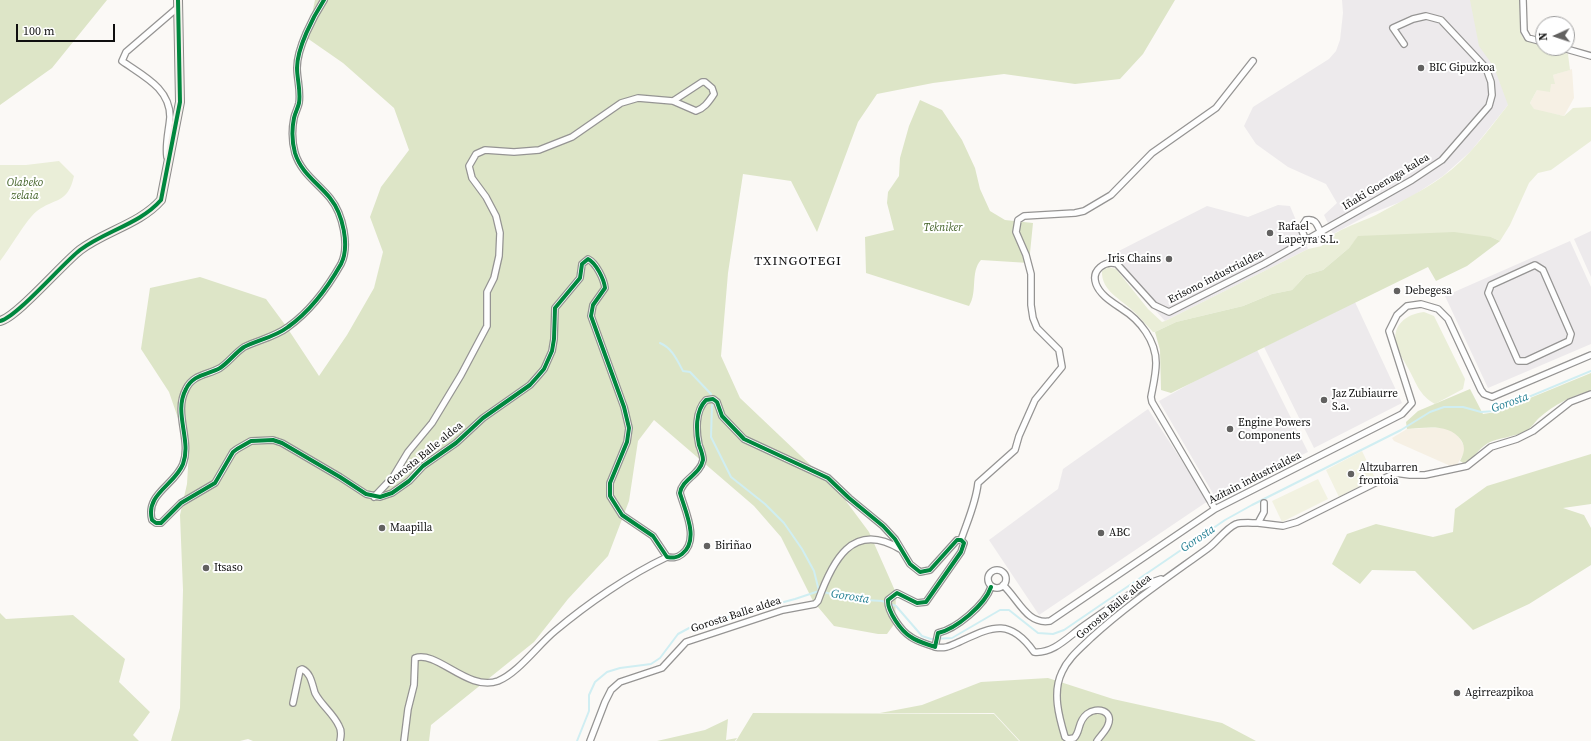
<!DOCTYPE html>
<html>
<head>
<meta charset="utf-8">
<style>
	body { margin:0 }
	#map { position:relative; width:1591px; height:741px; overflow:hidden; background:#fbf9f6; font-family:"Source Serif 4",serif }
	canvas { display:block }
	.north { position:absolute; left:1535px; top:16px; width:40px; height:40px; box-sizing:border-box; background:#fff; border:1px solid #9f9f9f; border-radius:50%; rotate:267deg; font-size:11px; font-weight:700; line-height:16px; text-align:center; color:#0f0f0f }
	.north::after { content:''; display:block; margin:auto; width:14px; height:18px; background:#626160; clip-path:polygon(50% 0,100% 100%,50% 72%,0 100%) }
	.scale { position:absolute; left:16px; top:24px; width:99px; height:18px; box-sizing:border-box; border:2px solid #0f0f0f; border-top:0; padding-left:5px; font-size:12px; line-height:14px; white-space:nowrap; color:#0f0f0f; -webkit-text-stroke:3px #fff; paint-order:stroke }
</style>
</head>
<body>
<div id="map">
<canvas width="1591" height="741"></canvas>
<div class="north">N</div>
<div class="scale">100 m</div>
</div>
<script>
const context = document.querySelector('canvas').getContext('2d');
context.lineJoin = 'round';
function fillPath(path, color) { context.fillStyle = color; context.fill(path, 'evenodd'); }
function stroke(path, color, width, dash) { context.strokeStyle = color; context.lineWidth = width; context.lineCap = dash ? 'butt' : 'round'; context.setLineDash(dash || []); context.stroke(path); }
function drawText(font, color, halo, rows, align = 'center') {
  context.font = font + ' "Source Serif 4",serif'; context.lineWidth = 4; context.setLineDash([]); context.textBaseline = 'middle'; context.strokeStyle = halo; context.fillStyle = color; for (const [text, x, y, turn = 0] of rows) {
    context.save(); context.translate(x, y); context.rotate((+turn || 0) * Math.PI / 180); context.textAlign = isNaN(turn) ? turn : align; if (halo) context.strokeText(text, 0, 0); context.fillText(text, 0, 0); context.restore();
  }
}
fillPath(new Path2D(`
	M1342,0H1503L1508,105L1471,151L1443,176L1408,199L1370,214L1333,234L1324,215L1337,203L1326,184L1288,167L1256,144L1244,126L1253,107L1329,59L1336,51L1340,40L1343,13Z
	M1278,205L1290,206L1308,249L1165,321L1107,257L1207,206L1248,217Z
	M1591,231V277L1574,239Z
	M1570,241L1591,287V344L1488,388L1445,296Z
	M1355,302L1402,403L1314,448L1264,347Z
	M1257,350L1308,452L1215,497L1159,401L1216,369Z
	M1148,409L1208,501L1039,615L989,540L1058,489L1063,469Z`), '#edeaec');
fillPath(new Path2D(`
	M1572,69L1574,98L1564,116L1534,110L1530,103L1537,90L1551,83L1554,84L1553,75Z
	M1427,428H1446L1456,433L1460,439L1464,446V453L1455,468L1394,441L1392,438L1407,429Z`), '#f6f0e4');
fillPath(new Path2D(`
	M1470,0H1520V31L1523,38L1543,44V48H1555L1568,54L1570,70L1553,75L1555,84H1551L1550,92L1537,90L1530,103L1534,109L1564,116L1573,108L1591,107V141L1551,170L1538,173L1529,183L1510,225L1500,241L1491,237L1359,236L1349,248L1323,270L1306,275L1292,290L1272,294L1243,306L1176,322L1155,332H1153C1146,325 1140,317 1133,311C1121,299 1101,291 1102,271L1108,267L1116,269L1148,309L1162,322L1165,321L1308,249L1322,246C1327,232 1362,222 1376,215C1399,202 1421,192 1442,177C1469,158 1488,130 1508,105L1494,67L1479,46Z
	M59,161L74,176C68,204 54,198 37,211C28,217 9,250 0,261V165H26Z
	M1424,312L1434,316L1465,379L1463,389L1435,404C1419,395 1417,384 1408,368C1405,362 1399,354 1397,347C1390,326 1406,314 1424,312Z`), '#eaeed8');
fillPath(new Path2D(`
	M0,0H107L52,68L0,105Z
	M315,0H1175L1143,54L1120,79L1075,84L1004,74L933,83L877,94L858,122L817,232L791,181L743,174L728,273L721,356L740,398L840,493L869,532L896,593L895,623L887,634H878L834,626L813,601L781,537L754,506L654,420L638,441L629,501L608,556L568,599L534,642L431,725L429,741H253L248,739L240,741H171L180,708L183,590L180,515L187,484L189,450L169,392L141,349L150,288L200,277L266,299L286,326L319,376L347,335L374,288L383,252L370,217L381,187L409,150L394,108L343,63L307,38Z
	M920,100L942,110L962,140L975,168L980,189L990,211L1005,220L1033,223L1029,263L981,260C970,272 978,292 969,306L866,273L865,237L894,230L887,203L888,192L899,176L900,158L909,126Z
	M1454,232L1491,237L1500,241L1467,266L1436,281L1428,267L1171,393L1161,390L1160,350L1155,332L1176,322L1243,306L1272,294L1292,290L1306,275L1323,270L1349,248L1358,236Z
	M1591,373V391C1572,395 1554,405 1539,418C1535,422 1531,428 1526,431C1514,437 1498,438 1488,443C1478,449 1474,458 1465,464L1460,461C1464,453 1466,448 1461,440C1449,423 1426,428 1407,429L1406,422L1418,411L1470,389L1483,414L1496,412Z
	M1591,454V504L1563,508L1584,515L1591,528V565L1529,604L1473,630L1415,571L1372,570L1360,584L1332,564L1347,534L1376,524L1433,537L1453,532L1455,509L1487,486Z
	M0,613L6,619L73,615L125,659L119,682L150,712L133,735L139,741H0Z
	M1048,678L1113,699L1222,723L1256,741H1020L994,713H880L922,705L981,682Z
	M753,713L994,714L1019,741H736Z
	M728,719L726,740L737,738L735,741H657L705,730Z`), '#dde5c7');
fillPath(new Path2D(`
	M1362,451L1375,478L1339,497L1326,470Z
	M1318,479L1328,499L1282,522L1272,501Z`), '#f2f2e1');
stroke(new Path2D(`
	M660,343C672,348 677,360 683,371L690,372L711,394
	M824,592L849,599L882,601L896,606L922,636L931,639L952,638L1000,610H1009L1038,633L1053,634L1064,630L1225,520L1252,505L1401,430L1430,412L1444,407H1463L1481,412L1495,411L1591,371
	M577,741L589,711V695L595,682L607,672L620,668L651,664L660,658L678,634L691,627L795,599L819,591L814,571L802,549L784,523L765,504L731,477L711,437L712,405`), '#d0eef2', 2);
const street = new Path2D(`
	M324,0C313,17 297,48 297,68C297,79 301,91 299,103C298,108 295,113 294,118C292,128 292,142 295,153C301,173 318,183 330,198C343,214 350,246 341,264C328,287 309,312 288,327C275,337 258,340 244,347C235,353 229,362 220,368C208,375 193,374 186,389C173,413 192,440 183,464C175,485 145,494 152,520L156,523H161L181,503L215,483L233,452L237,449L251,441L273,440L282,443L340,477L366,494L380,497L392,493L409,481L423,466L456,443L483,418L530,385L538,376L544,369L552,351L554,339L555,308L580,278L582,264L588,259C596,263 604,279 605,288L593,305L591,316L624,407L629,428L627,442L610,483V496L622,515L653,536L667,557C673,558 677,558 682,554C700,540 685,511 680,493C682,479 700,475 703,460C703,455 701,450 699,445C696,431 695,411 706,400L713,399L717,402L722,416L744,439L828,478L849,498L883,526L895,539L910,564L920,572L930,570L957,540H961L964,543L961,552L926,602L917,603L897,593L888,600C887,611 901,631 911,637C918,642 927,644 935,647L938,633C956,629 985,605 991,587
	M1523,0L1524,31L1528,38L1543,42
	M1563,48L1591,56
	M167,157C165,144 169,130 170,117C170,88 143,76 122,61L126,52L176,9
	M1306,241L1301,228L1306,220C1316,218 1317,225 1321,233
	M1535,265L1543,270L1571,334L1569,341L1526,361H1518L1488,293L1491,285Z
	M374,497L393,477L408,452L432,423L461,375L487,326V292L494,278L499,256L500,233L496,216L486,197L472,178L469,166L476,154L485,150L514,152L539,150L572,137L621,103L638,98L673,101L696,111C705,108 709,101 714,94L712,88L705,82H702L673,101
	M1215,509L1152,402L1151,397C1153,386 1156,374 1156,363C1156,341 1140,320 1122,309C1112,302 1100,295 1096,284C1091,270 1105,260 1117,264L1154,305L1169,312L1264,264L1412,180L1442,160L1489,106L1492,95L1491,82L1486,68L1441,20L1426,16L1413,19L1393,28L1404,44
	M1258,523L1283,526L1297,522L1395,473L1410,475H1425L1467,466L1491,447L1517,439L1533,431L1570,402L1591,394
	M961,540C967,522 976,503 978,483L1015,450L1019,436L1035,400L1062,367L1059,350L1037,328L1033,318L1031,305V274L1026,255L1016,232L1018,220L1024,216L1075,213L1084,211L1111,195L1152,153L1216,108L1253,61
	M988 579a9 9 0 1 1 18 0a9 9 0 1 1-18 0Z
	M1003,585C1019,600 1027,625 1050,621L1215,509L1402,414L1412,403L1389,331L1397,315L1407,306L1421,304L1438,309L1448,319L1481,390L1484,394L1492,397L1591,355
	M935,647C945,649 950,646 959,642C992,627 1009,617 1034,652C1053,654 1068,637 1082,627C1104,612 1137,586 1161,579
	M293,703L300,670L302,669C311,673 312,684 315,693C321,705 333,713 339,726C342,731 341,736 340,741
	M404,741L408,709L414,685L415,658C437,650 468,692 498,681C518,673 538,645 555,631C587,604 629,575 667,557
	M590,741L605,702L611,690L620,682L662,668L686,642L783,610L815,604L818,601C832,562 852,520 900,549
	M1097,741C1100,736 1106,731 1108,725C1114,711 1097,706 1087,714C1077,722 1081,731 1074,738L1068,739L1065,737C1059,717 1052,692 1062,672C1068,658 1081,648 1091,638C1127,605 1167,578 1207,549C1217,542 1225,529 1236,524C1242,522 1251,523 1258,523L1264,512V503`);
const secondary = new Path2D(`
	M0,321C16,318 63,263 80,250C105,231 140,224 161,200L180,102L178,0`);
stroke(street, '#959493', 8);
stroke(secondary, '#8c8b8a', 10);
stroke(street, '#fefefe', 5.5);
stroke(secondary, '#f4f0eb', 8);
stroke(new Path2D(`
	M324,0C313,17 297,48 297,68C297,79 301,91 299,103C298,108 295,113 294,118C292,128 292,142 295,153C301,173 318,183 330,198C343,214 350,246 341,264C328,287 309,312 288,327C275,337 258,340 244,347C235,353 229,362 220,368C208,375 193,374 186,389C173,413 192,440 183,464C175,485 145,494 152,520L156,523H161L181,503L215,483L233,452L237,449L251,441L273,440L282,443L340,477L366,494L380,497L392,493L409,481L423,466L456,443L483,418L530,385L538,376L544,369L552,351L554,339L555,308L580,278L582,264L588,259C596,263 604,279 605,288L593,305L591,316L624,407L629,428L627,442L610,483V496L622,515L653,536L667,557C673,558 677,558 682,554C700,540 685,511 680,493C682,479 700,475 703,460C703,455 701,450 699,445C696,431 695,411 706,400L713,399L717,402L722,416L744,439L828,478L849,498L883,526L895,539L910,564L920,572L930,570L957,540H961L964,543L961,552L926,602L917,603L897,593L888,600C887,611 901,631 911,637C918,642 927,644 935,647L938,633C956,629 985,605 991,587
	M0,321C16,318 63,263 80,250C105,231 140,224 161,200L180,102L178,0`), '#00873e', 4);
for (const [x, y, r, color] of [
	[1421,68,4,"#626160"],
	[1270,233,4,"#626160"],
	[1169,259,4,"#626160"],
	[1397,291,4,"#626160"],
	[1324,400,4,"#626160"],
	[1230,429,4,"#626160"],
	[1351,474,4,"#626160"],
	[382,528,4,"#626160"],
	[1101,533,4,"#626160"],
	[707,546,4,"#626160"],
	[206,568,4,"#626160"],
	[1457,693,4,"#626160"]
]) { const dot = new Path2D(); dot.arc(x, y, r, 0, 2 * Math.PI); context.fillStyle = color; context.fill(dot); stroke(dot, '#fff', 1.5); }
drawText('11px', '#0f0f0f', '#fff', [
	["BIC Gipuzkoa",1429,68],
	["Rafael",1278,227],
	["Lapeyra S.L.",1278,240],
	["Iris Chains",1161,259,"right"],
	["Debegesa",1405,291],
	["Jaz Zubiaurre",1332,394],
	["S.a.",1332,407],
	["Engine Powers",1238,423],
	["Components",1238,436],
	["Altzubarren",1359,468],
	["frontoia",1359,481],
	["Maapilla",390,528],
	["ABC",1109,533],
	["Biriñao",715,546],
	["Itsaso",214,568],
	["Agirreazpikoa",1465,693]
], 'left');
drawText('11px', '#0f0f0f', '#fff', [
	["Iñaki Goenaga kalea",1386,182,-31],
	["Erisono industrialdea",1216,277,-27],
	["Gorosta Balle aldea",425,454,-39],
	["Azitain industrialdea",1255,478,-27],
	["Gorosta Balle aldea",1114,607,-40],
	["Gorosta Balle aldea",736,615,-18]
]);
drawText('italic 11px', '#416026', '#fff', [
	["Olabeko",25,183],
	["zelaia",25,196],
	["Tekniker",943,228]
]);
drawText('italic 12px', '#258094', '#fff', [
	["Gorosta",1510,403,-20],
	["Gorosta",1198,539,-34],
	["Gorosta",850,597,9]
]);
context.letterSpacing = '1px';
drawText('13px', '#0f0f0f', '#fff', [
	["TXINGOTEGI",798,262]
]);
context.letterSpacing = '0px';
</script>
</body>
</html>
